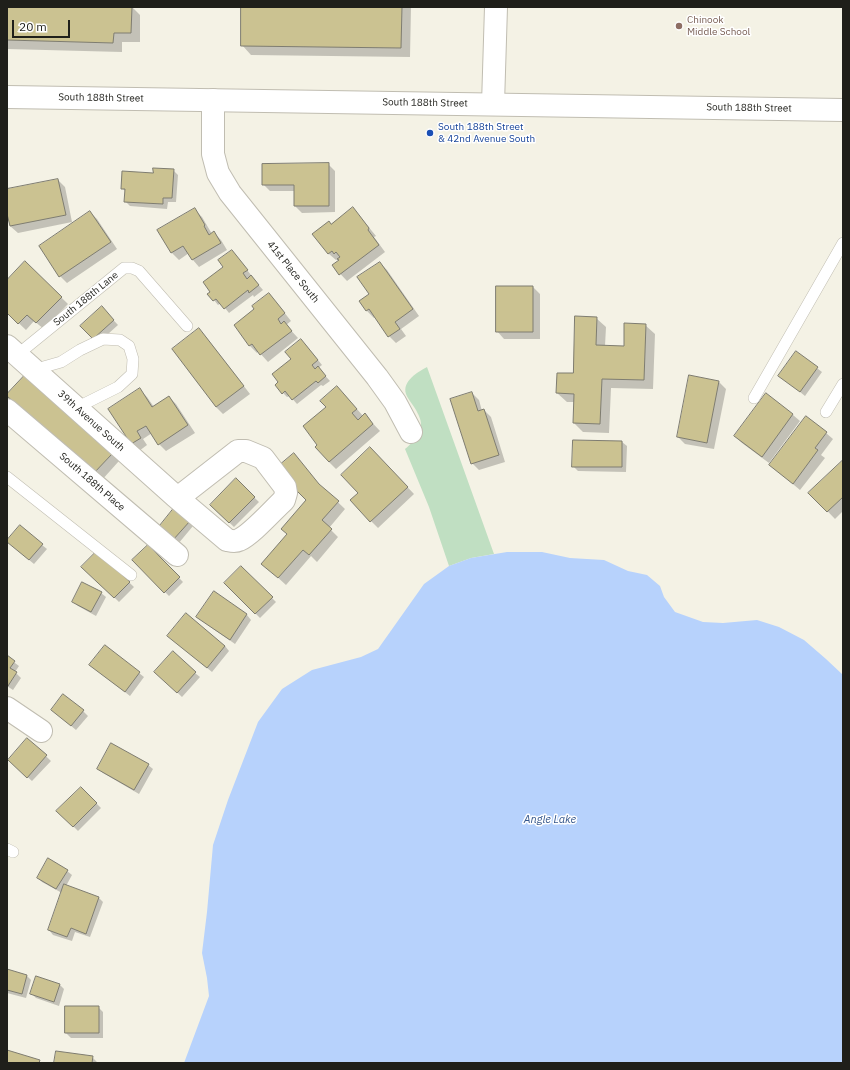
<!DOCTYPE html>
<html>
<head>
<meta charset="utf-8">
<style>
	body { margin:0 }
	#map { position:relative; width:850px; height:1070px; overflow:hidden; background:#f4f2e5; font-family:"IBM Plex Sans",sans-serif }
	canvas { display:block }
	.frame { position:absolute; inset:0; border:8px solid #1f1f1a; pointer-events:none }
	.scale { position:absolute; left:12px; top:20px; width:58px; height:18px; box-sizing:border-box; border:2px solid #1f1f1a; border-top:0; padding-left:5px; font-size:12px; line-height:14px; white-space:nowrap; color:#1f1f1a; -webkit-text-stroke:3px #fff; paint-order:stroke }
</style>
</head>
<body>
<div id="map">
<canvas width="850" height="1070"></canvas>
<div class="frame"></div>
<div class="scale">20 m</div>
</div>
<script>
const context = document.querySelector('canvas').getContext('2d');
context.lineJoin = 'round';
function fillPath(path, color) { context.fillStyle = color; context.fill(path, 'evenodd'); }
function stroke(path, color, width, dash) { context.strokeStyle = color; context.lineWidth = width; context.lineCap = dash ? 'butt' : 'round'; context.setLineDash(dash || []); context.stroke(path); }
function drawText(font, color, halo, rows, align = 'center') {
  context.font = font + ' "IBM Plex Sans",sans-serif'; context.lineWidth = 3; context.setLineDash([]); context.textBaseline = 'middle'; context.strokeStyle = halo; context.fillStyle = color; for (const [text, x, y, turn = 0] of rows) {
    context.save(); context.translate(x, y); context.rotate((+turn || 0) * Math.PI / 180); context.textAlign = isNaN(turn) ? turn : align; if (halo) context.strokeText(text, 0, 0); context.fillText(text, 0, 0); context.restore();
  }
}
fillPath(new Path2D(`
	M427,367L494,554L471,558L449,566L429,507L405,449C412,443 421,435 421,424C421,419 418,414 416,410C413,405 408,399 406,394C402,381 418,372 427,367Z`), '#c0dfc2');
fillPath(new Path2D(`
	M507,552H542L570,558L604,560L628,571L647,575L660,586L664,597L675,612L703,622L723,623L757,620L779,627L804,640L826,659L843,675V1063H184L209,996L207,978L202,953L207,912L213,845L228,800L258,722L282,689L312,670L361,657L378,649L424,584L449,566L471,558Z`), '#b7d2fc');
fillPath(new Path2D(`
	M7,7H132L140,15V42H122V52L7,49Z
	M242,7H411L410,57L251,55L242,45Z
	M328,164L335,171V212L302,213L295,206V191H270L263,184Z
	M173,170L178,175L176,202H168L167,209L130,206L125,201L126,192L122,188L154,174Z
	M58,180L65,187L72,222L18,233L10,226L7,209V190Z
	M353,208L376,236L374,237L385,252L347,281L333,266L340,260L338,259L336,260L329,254L314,234L331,225Z
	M195,210L202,217L212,234L214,233L221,240L227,250L199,267L193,260L189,253L179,260L172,253Z
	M90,212L97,219L117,249L67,283L60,276Z
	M236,256L251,275V276L263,290L254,297L253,295L229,313L221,303L218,305L209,294Z
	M25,262L68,304L44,329L34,321L26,330L7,312V281Z
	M380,263L387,270L419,316L401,329L406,336L396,343L389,336L375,317L374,318L367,311L360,302L371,294Z
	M533,287L540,294V339H504L497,331Z
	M276,302L291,321L286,325L298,338L268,362L258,351L257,353L250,346L236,325Z
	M102,308L118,325L98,343L82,326Z
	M596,318L606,327L605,346L624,347L645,325L655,334L653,389L611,388L609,433L583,432L574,423L575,402H567L557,393L574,374Z
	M199,330L206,337L250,394L223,414L216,407L173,349Z
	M306,345L322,365L318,368L330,381L323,386L321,385L297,404L290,396L287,397L283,393L292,359Z
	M796,352L822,372L805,396L779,375Z
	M25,376L119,461L101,481Z
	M719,382L726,389L714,449L685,444L678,437Z
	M140,390L147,397L154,407L169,397L176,404L195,433L166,451L159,444L152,433L143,439L147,445L139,451L132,444Z
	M472,393L479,400L482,411L484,410L491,417L505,462L479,470L472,463Z
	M344,394L363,416L365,415L380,431L336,469L329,462L318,445Z
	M766,395L793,415L800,421L769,463L742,443L735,436Z
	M826,433L833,439L821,455L825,458L800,490L770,465Z
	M622,442L627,446L626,472L578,471L573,466Z
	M377,455L414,494L378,528L351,501L360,493Z
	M843,462V511L835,519L810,493Z
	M236,480L259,502L234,527L211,505Z
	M323,488L345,509L329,528L338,537L317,562L311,556L286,585L263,564L288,535Z
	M174,510L193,526L178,544L164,532Z
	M42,545L47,549L34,564L12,546Z
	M148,546L183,582L169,596L134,561Z
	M97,552L134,587L119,602L83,567Z
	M241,567L276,602L260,618L225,583Z
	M101,593L106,597L96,616L78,606L73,602Z
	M214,593L247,615L251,620L235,644L202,621L197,617Z
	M173,640L225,646L229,651L212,672Z
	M105,646L144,677L130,696L95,669Z
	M7,657L19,666L15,672L21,678L13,690L7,686Z
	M195,673L200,677L182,697L160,676Z
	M83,711L88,716L76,730L57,714Z
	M28,739L51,761L32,781L13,764Z
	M148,765L153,769L139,794L103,773L98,769Z
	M81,788L101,808L78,831L58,811Z
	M67,871L72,875L66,886L99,898L103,902L90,937L75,932L72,941L53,935L49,930L62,893L42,882L38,878Z
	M7,970L27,976L31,980L26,998L7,993Z
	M36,977L60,985L64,989L59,1006L36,998L31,993Z
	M66,1007H98L103,1012V1038H71L66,1033Z
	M92,1057L98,1063H55Z`), '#0003');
const building = new Path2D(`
	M7,7H132L131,33H114L113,43L7,40Z
	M241,7H402L401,48L241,46Z
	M329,163V206H294V185H262V164Z
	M153,168L174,169L172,198H163V204L124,202L125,189H121L122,171L153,173Z
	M58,179L66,215L10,226L7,214V189Z
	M353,207L369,228L368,230L379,245L339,275L332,265L339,260L337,259L340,257L336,252L334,254L332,251L328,254L312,234L329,221L331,224Z
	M195,208L205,225L204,226L209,235L214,231L221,243L192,260L183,246L171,253L157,230Z
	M90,211L111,242L59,277L39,246Z
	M232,250L248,270L243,273L247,279L251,275L259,285L249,293L248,290L224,309L216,299L213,301L207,294L210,292L203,282L223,267L218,260Z
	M25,261L62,297L36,323L27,315L18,324L7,313V280Z
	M380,262L413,309L395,322L400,329L388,337L369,309L366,311L359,301L369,294L357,277Z
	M496,286H533V332H496Z
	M269,293L285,313L278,319L281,324L284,321L292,331L260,355L252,344L249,346L234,325L254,309L252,306Z
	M102,306L114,320L93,339L80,326Z
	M575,316L597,317L596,345L624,346V323L646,324L644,380L602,379L600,424L573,423L574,394L556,393L557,373H573Z
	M199,328L244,386L216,407L172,349Z
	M301,339L318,360L312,365L315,369L318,366L326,376L318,383L316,381L292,400L285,391L282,394L275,385L278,382L272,374L291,359L285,352Z
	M796,351L818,367L800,392L778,376Z
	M25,375L112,454L93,474L7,396V394Z
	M689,375L719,381L707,443L677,437Z
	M337,386L357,409L352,413L358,420L365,413L373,424L329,462L315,447L317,445L303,426L326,407L320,401Z
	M140,388L152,407L169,396L188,425L158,445L146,426L137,431L141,438L131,444L108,409Z
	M472,392L478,411L484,409L499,455L471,464L450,399Z
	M766,393L793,414L762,457L734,436Z
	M806,416L827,432L815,448L818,450L793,484L769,465Z
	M573,440L622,441V467H572Z
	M370,447L408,487L370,522L350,500L358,493L341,475Z
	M294,453L319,484L339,501L322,520L332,529L309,555L303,550L278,578L261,564L287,534L281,529L306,500L275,469Z
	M843,460V497L827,512L808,493Z
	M236,478L255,497L229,523L210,505Z
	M174,508L190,521L173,540L158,528Z
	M20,525L43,544L29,560L7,542V540Z
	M148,545L180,577L164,593L132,560Z
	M97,551L130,582L114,598L81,567Z
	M241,566L273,597L255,614L224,583Z
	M82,582L102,592L91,612L72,602Z
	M214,591L247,614L230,640L196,617Z
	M186,613L225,646L207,668L167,636Z
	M105,645L140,672L125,692L89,665Z
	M173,651L196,672L177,693L154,672Z
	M7,655L15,661L10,668L17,672L8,686Z
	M63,694L84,710L71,726L51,710Z
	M27,738L47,755L27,778L8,760Z
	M111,743L149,764L134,790L97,769Z
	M81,787L97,803L73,827L56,811Z
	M48,858L68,870L56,889L37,878Z
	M64,884L99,897L86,934L71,928L67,937L48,930Z
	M7,969L27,975L22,994L7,990Z
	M36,976L60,984L54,1002L30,994Z
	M65,1006H99V1033H65Z
	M7,1050L40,1060L39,1063H7Z
	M56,1051L93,1056L92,1063H54Z`);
fillPath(building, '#cbc291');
stroke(building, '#7e7c70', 1);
const lane = new Path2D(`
	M17,355L124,268H132L139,271L187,326
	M33,370L61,362L80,350L103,339L120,340L129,346L133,359L132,374L118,387L76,408
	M754,398L843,243
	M826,412L843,384
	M7,477L131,575
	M7,849L13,852`);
const street = new Path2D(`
	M213,100V154L218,173L230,193L377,377L395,402L411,432
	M493,104L496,7
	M7,346L175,496L227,540C232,541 235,542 239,540C251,535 273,510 284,500L286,493L285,487L263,458L246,451H238L179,497L175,496
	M7,410L177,555
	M7,708L41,731`);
const primary = new Path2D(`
	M7,97L843,110`);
stroke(lane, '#c0bdb1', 12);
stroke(street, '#c0bdb1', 24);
stroke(primary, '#c0bdb1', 24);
stroke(lane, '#fff', 11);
stroke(street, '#fff', 22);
stroke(primary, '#fff', 22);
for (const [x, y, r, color] of [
	[679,26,4,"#8d6e63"],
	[430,133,4,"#1a4fb4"]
]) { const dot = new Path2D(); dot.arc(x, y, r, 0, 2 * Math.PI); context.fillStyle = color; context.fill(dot); stroke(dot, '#fff', 1.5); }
drawText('10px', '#785e54', '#fff', [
	["Chinook",687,20],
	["Middle School",687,32]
], 'left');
drawText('10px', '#1f1f1a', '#fff', [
	["South 188th Street",101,98,1],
	["South 188th Street",425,103,1],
	["South 188th Street",749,108,1],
	["41st Place South",293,272,51],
	["South 188th Lane",86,299,-39],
	["39th Avenue South",91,421,42],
	["South 188th Place",92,482,41]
]);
drawText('10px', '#164399', '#fff', [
	["South 188th Street",438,127],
	["& 42nd Avenue South",438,139]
], 'left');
drawText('italic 11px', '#35578c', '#fff', [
	["Angle Lake",550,820]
]);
</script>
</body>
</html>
